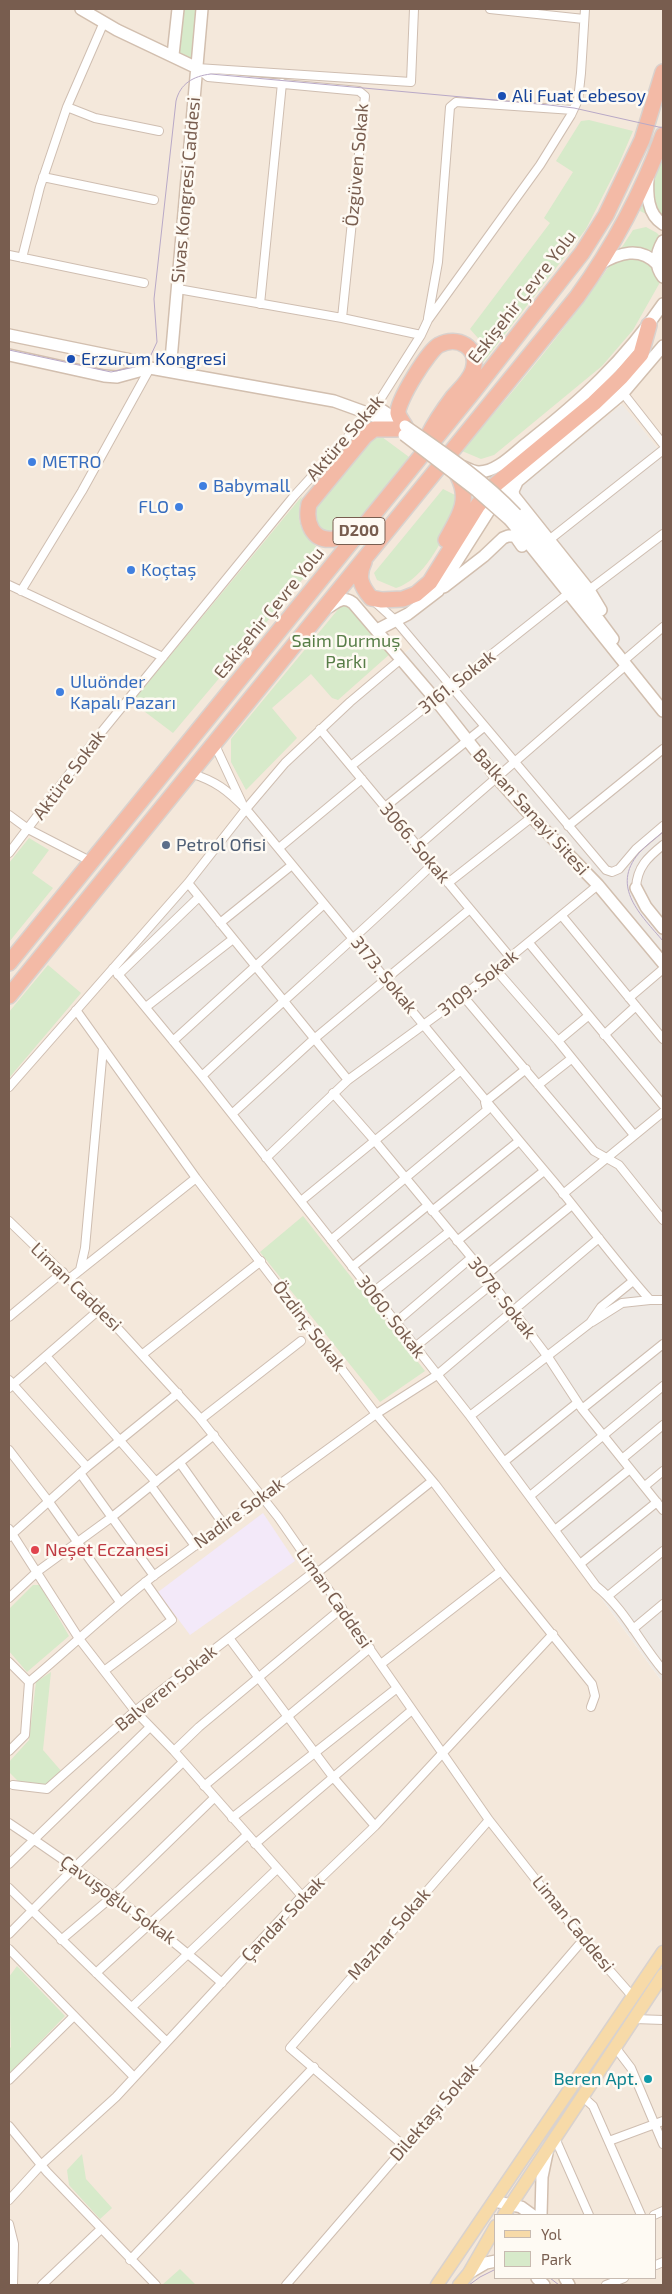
<!DOCTYPE html>
<html>
<head>
<meta charset="utf-8">
<style>
	body { margin:0 }
	#map { position:relative; width:672px; height:2294px; overflow:hidden; background:#fcf6ec; font-family:"Exo 2",sans-serif }
	canvas { display:block }
	.frame { position:absolute; inset:0; border:10px solid #785d4f; pointer-events:none }
	.legend { position:absolute; left:494px; top:2214px; width:162px; height:65px; box-sizing:border-box; background:#fefaf3; border:1px solid #c8bbb1; margin:0; padding:6px 9px; list-style:none; font-size:15px; color:#785d4f }
	.legend li { display:flex; align-items:center; gap:10px; height:25px }
	.legend b { width:25px; border:1px solid #c8bbb1 }
</style>
</head>
<body>
<div id="map">
<canvas width="672" height="2294"></canvas>
<div class="frame"></div>
<ul class="legend">
<li><b style="height:6px;background:#f7daa8"></b>Yol</li>
<li><b style="height:14px;background:#d7eaca"></b>Park</li>
</ul>
</div>
<script>
const context = document.querySelector('canvas').getContext('2d');
context.lineJoin = 'round';
function fillPath(path, color) { context.fillStyle = color; context.fill(path, 'evenodd'); }
function stroke(path, color, width, dash) { context.strokeStyle = color; context.lineWidth = width; context.lineCap = dash ? 'butt' : 'round'; context.setLineDash(dash || []); context.stroke(path); }
function drawText(font, color, halo, rows, align = 'center') {
  context.font = font + ' "Exo 2",sans-serif'; context.lineWidth = 5; context.setLineDash([]); context.textBaseline = 'middle'; context.strokeStyle = halo; context.fillStyle = color; for (const [text, x, y, turn = 0] of rows) {
    context.save(); context.translate(x, y); context.rotate((+turn || 0) * Math.PI / 180); context.textAlign = isNaN(turn) ? turn : align; if (halo) context.strokeText(text, 0, 0); context.fillText(text, 0, 0); context.restore();
  }
}
fillPath(new Path2D(`
	M9,9H663V455L621,404L523,517L459,569L396,629L413,646L298,746L436,1371L663,1683V2285H9ZM496,2215H656V2278H496Z`), '#f4e8db');
fillPath(new Path2D(`
	M622,404L663,455V1683L436,1371L117,968L298,746L413,646L396,629L459,569L522,518L509,495Z`), '#eee9e4');
fillPath(new Path2D(`
	M263,1513L295,1561L190,1635L158,1592Z`), '#f3e9f9');
fillPath(new Path2D(`
	M182,9H199L194,57L191,60L179,53Z
	M589,120L633,131L618,166L586,229L482,364L485,346L470,329L550,223L544,218L573,172L556,161L581,121Z
	M663,156V222L640,211Z
	M646,227L657,233L663,240V277L633,330L602,366L494,455L481,459L462,451C523,380 583,309 633,230Z
	M372,435L382,437L409,457L351,530L319,534L311,504Z
	M443,489L455,495C454,501 455,508 453,514C444,540 423,580 396,588L377,580L374,573Z
	M302,496C293,526 304,535 324,554L173,733L132,702Z
	M345,601L391,653L338,700L332,698L311,674L272,708L297,738L246,790L231,762V739Z
	M29,838L49,850L32,873L53,888L9,942V863Z
	M48,965L81,993L9,1078V1012Z
	M303,1216L425,1371L380,1402L260,1252Z
	M33,1585H40L69,1636L27,1672L9,1651V1609Z
	M51,1672L43,1750L62,1772L46,1786L18,1781L9,1772V1762L29,1740L36,1682Z
	M17,1966L65,2016L9,2074V2049L11,2047L9,1977Z
	M82,2154L86,2179L112,2208L100,2219L69,2185L67,2170Z
	M180,2269L196,2285H162Z`), '#d7eaca');
const street = new Path2D(`
	M490,9L584,19
	M197,68L208,77L359,91L365,96L342,318
	M197,68L411,82L414,9
	M67,107L95,118L159,131
	M43,177L154,200
	M9,255L144,283
	M22,258L40,187L67,107L104,22
	M178,289L342,318L421,335
	M260,304L282,83
	M428,318L438,262L450,107L456,102L573,110
	M623,393L663,444
	M549,540L663,450
	M9,585L163,657
	M589,590L663,534
	M21,591L82,491L150,368
	M374,601L396,621L606,870L612,872L619,869L636,849L663,826
	M628,657L663,627
	M320,729L510,957
	M214,743L242,803
	M351,766L564,597
	M190,773C216,781 227,790 246,809C349,933 450,1059 554,1182C586,1221 616,1262 650,1300H663
	M385,807L484,727
	M9,815L28,829L90,861
	M568,826L663,749
	M418,846L625,666
	M279,848L362,779
	M9,853L95,740L294,496L376,406L421,335L428,320L540,165L571,115L578,100L581,73L585,9
	M188,883L348,1080
	M448,883L532,817
	M636,888C637,867 648,857 663,845
	M562,916L663,1039
	M220,923L292,865
	M529,943L663,1105
	M113,968L202,1076L470,1416L596,1586C624,1608 640,1643 663,1670
	M496,970L558,1041L634,1135
	M118,975L199,897
	M463,996L594,1151L619,1165L663,1220
	M629,998L663,969
	M146,1007L233,939
	M76,1010L196,1178L376,1414L435,1484L501,1571L592,1684L595,1696L591,1707
	M604,1035L636,1006
	M173,1041L324,904
	M558,1041L588,1016
	M202,1076C278,1005 357,937 433,864
	M538,1085L571,1059
	M9,1087L188,883L246,809L285,763L350,702L401,659
	M333,1093L375,1141L486,1275L548,1357L582,1409L663,1510
	M232,1114L314,1039L470,909
	M266,1158L348,1080L463,996L598,885
	M563,1194L663,1112
	M301,1201L460,1071
	M432,1211L519,1141
	M9,1221L100,1309L198,1416L278,1517L489,1820L583,1940L633,1997
	M331,1240L487,1110L485,1102L526,1069
	M457,1241L544,1171
	M352,1267L427,1206
	M80,1270L85,1248L103,1048
	M486,1275L572,1205
	M69,1279L196,1178
	M372,1293L449,1232
	M9,1317L63,1272
	M396,1322L471,1258
	M592,1322L622,1303L650,1300
	M415,1347L492,1284
	M143,1354L261,1261
	M46,1356L156,1482
	M9,1380L87,1467
	M9,1388L100,1309
	M582,1409L663,1344
	M470,1416L590,1323L601,1307L633,1281
	M201,1419L301,1341
	M9,1450L49,1502L120,1602
	M622,1459L663,1425
	M505,1461L577,1403
	M180,1463L224,1525
	M80,1473L154,1576
	M151,1486L195,1546
	M645,1486L663,1471
	M530,1496L663,1386
	M9,1529L80,1640L135,1711L174,1751L302,1896
	M555,1530L630,1469
	M9,1537L87,1467L178,1393
	M580,1564L657,1502
	M317,1573L432,1481
	M608,1596L663,1551
	M9,1598L38,1571L112,1517L214,1435
	M633,1629L663,1604
	M229,1638L333,1777L375,1826
	M9,1662L29,1682L25,1735L9,1751
	M381,1664L501,1571
	M104,1671L172,1620L145,1582
	M29,1682C70,1648 109,1610 152,1577L376,1414L437,1375L599,1238
	M174,1751L199,1727L342,1608
	M13,1785L47,1789L135,1711L315,1571
	M204,1786L370,1648
	M232,1818L397,1688
	M9,1823C83,1872 155,1924 222,1983
	M255,1844L412,1710
	M9,1864L150,1727
	M9,1888L167,2042
	M9,1934L75,1867L183,1762
	M61,1940L113,1896L214,1798
	M9,1949L134,2077
	M96,1973L247,1835
	M132,2007L277,1869
	M635,2019L663,2020
	M615,2047L631,2068L663,2144
	M9,2080L74,2016
	M583,2097L593,2106L641,2215
	M9,2126L47,2172L156,2285
	M555,2138L589,2215
	M609,2141L663,2121
	M404,2146L290,2048L489,1820
	M9,2200L41,2165L116,2097L302,1896L375,1826L553,1634
	M654,2215L663,2211
	M9,2224L14,2244L13,2285
	M130,2260L314,2067
	M656,2265L663,2262
	M42,2285L101,2229
	M286,2285L583,1940
	M606,2285L624,2278`);
const secondary = new Path2D(`
	M81,9L117,30L197,68
	M173,55L178,9
	M648,177C647,194 647,214 663,224
	M663,241C656,253 654,265 663,277
	M600,264C619,253 640,246 657,264
	M9,335L136,361L150,368L334,401L370,414L395,428
	M9,355L104,376L117,377L150,368
	M170,371L202,9
	M376,406L404,425
	M464,467C468,469 474,472 479,472C497,472 514,453 527,443C582,400 624,361 663,304
	M517,482L513,491L514,496L589,590L601,610
	M516,514L562,570L613,639
	M510,520L663,711
	M444,587L484,556L503,538L508,536H515L522,546
	M329,607C338,601 343,596 353,603L435,699L498,779L532,817L598,885L663,963
	M377,630L408,614L438,591L490,509L507,490L623,393L663,346
	M636,888L646,907L663,928
	M494,2201L521,2207L532,2215
	M541,2215L542,2177L547,2153
	M469,2273L486,2263L496,2261
	M537,2278L544,2285
	M565,2278L569,2285`);
const primary = new Path2D(`
	M504,2215L663,1975
	M437,2285L663,1952
	M459,2285L469,2273L496,2226`);
const highway = new Path2D(`
	M405,426C403,422 399,418 398,413C397,401 429,350 439,345C457,335 480,347 473,370C470,380 460,389 453,397C444,409 435,422 428,436
	M360,527C352,531 343,537 334,539C312,542 305,522 309,504L365,436L374,429H397
	M446,540C458,518 471,501 458,476
	M364,562C357,577 361,586 371,598L382,600L403,599L416,594L430,582L478,505L496,484L594,403L621,377L641,354L649,325
	M9,963L473,392L582,253L606,215L642,140L663,72
	M9,996L577,297C613,247 642,193 663,135`);
stroke(street, '#cfbeb1', 10);
stroke(secondary, '#d2bfaf', 14);
stroke(primary, '#d9d2ce', 15);
stroke(highway, '#d9d2ce', 18);
stroke(street, '#fff', 8);
stroke(secondary, '#fff', 11);
stroke(primary, '#f7daa8', 12);
stroke(highway, '#f3baa6', 15);
stroke(new Path2D(`
	M9,350L111,372L135,367L150,357L157,342L154,299L176,101C180,84 193,76 211,74L549,105L574,108L663,128
	M663,832C655,839 646,845 639,853C610,887 641,915 663,941
	M550,2278L559,2285
	M469,2285L480,2277L496,2269`), '#b9a9c7', 1);
const secondaryBridge = new Path2D(`
	M405,426C444,453 483,479 516,514
	M404,435L477,491L510,520`);
stroke(secondaryBridge, '#d2bfaf', 14, []);
stroke(secondaryBridge, '#fff', 11);
for (const [x, y, r, color] of [
	[502,96,5,"#1a4fb4"],
	[71,359,5,"#1a4fb4"],
	[32,462,5,"#3f7fe0"],
	[203,486,5,"#3f7fe0"],
	[179,507,5,"#3f7fe0"],
	[131,570,5,"#3f7fe0"],
	[60,692,5,"#3f7fe0"],
	[166,845,5,"#5c6f8a"],
	[35,1550,5,"#e0444e"],
	[648,2079,5,"#0f9aa8"]
]) { const dot = new Path2D(); dot.arc(x, y, r, 0, 2 * Math.PI); context.fillStyle = color; context.fill(dot); stroke(dot, '#fefaf3', 2); }
for (const [x, y, w] of [
	[359,531,52]
]) { const box = new Path2D(); box.roundRect(x - w / 2, y - 13.5, w, 27, 4); context.fillStyle = '#fefaf3'; context.fill(box); stroke(box, '#785d4f', 1); }
drawText('bold 16px', '#785d4f', null, [
	["D200",359,531]
]);
drawText('18px', '#164399', '#fefaf3', [
	["Ali Fuat Cebesoy",512,96],
	["Erzurum Kongresi",81,359]
], 'left');
drawText('18px', '#785d4f', '#fefaf3', [
	["Özgüven Sokak",357,165,-85],
	["Sivas Kongresi Caddesi",186,190,-85],
	["Eskişehir Çevre Yolu",522,297,-52],
	["Aktüre Sokak",345,438,-49],
	["Eskişehir Çevre Yolu",269,613,-51],
	["3161. Sokak",457,682,-38],
	["Aktüre Sokak",69,775,-53],
	["Balkan Sanayi Sitesi",531,812,48],
	["3066. Sokak",415,843,50],
	["3173. Sokak",384,975,51],
	["3109. Sokak",478,983,-38],
	["Liman Caddesi",76,1287,44],
	["3078. Sokak",502,1298,52],
	["3060. Sokak",391,1317,52],
	["Özdinç Sokak",309,1326,53],
	["Nadire Sokak",239,1513,-36],
	["Liman Caddesi",334,1598,55],
	["Balveren Sokak",166,1688,-39],
	["Çavuşoğlu Sokak",118,1900,36],
	["Çandar Sokak",283,1919,-46],
	["Liman Caddesi",573,1924,51],
	["Mazhar Sokak",389,1934,-49],
	["Dilektaşı Sokak",434,2112,-49]
]);
drawText('18px', '#366cbe', '#fefaf3', [
	["METRO",42,462],
	["Babymall",213,486],
	["FLO",169,507,"right"],
	["Koçtaş",141,570],
	["Uluönder",70,682],
	["Kapalı Pazarı",70,703]
], 'left');
drawText('18px', '#577d47', '#fefaf3', [
	["Saim Durmuş",346,641],
	["Parkı",346,662]
]);
drawText('18px', '#4e5e75', '#fefaf3', [
	["Petrol Ofisi",176,845]
], 'left');
drawText('18px', '#be3a42', '#fefaf3', [
	["Neşet Eczanesi",45,1550]
], 'left');
drawText('18px', '#0d838f', '#fefaf3', [
	["Beren Apt.",638,2079]
], 'right');
</script>
</body>
</html>
